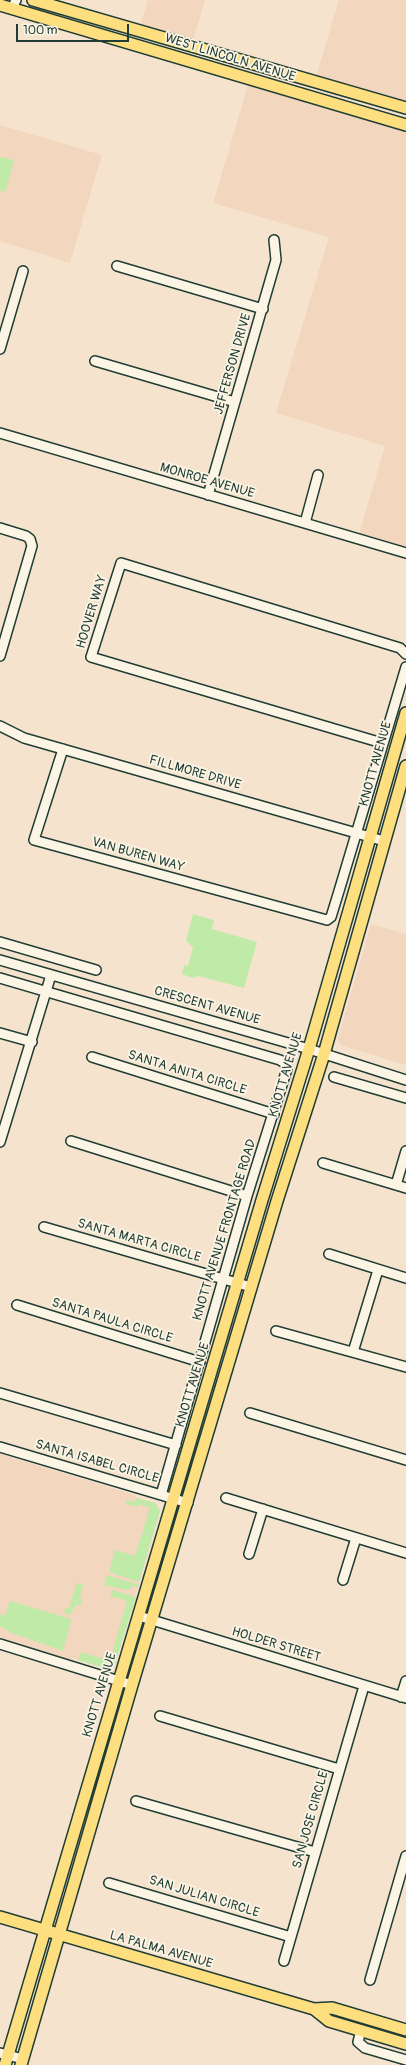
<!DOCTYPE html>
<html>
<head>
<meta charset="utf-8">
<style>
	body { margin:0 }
	#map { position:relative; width:406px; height:2065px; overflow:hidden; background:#f6e3ce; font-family:Pangolin,sans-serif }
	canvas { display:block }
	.scale { position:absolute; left:16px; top:24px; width:113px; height:18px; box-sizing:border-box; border:2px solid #1f3d34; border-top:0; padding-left:5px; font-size:12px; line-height:14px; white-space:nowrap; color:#1f3d34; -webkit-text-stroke:3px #fcf5e5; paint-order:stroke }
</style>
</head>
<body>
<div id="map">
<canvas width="406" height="2065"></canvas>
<div class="scale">100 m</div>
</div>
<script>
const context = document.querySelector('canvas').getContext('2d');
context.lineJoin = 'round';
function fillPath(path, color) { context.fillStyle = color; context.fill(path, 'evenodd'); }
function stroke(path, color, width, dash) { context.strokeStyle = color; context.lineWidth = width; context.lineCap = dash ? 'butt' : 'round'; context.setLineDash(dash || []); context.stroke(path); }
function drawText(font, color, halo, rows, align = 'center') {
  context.font = font + ' Pangolin,sans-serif'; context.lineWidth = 3.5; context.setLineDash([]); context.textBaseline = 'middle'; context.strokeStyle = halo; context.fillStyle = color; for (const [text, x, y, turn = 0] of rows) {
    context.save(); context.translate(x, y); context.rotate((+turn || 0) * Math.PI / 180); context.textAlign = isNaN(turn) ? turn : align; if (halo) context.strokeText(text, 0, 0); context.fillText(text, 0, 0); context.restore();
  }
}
fillPath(new Path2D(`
	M148,0H205L193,41L140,26Z
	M339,0H406V104L316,77Z
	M248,85L306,102L366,115L406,127V547L359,534L385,446L276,413L329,237L213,203Z
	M0,125L102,155L70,263L0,241Z
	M371,924L406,934V1065L343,1046L339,1043L338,1038Z
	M0,1454L135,1495L137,1498L155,1503L159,1507L160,1511L115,1666L111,1669L75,1659H64L0,1637Z`), '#f2d6be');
fillPath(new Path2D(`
	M0,157L14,160L5,192L0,190Z
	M193,914L214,920L212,929L257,942L244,988L198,976L192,978L182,974L184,965L188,966L193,947L186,941Z
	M137,1498L155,1503L160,1511L139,1582L109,1572L115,1550L135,1556L150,1508L139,1504L138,1507L126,1504L127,1500L134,1502Z
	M107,1575L139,1585L138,1588L133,1586L127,1590L104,1585Z
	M77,1583L83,1584L80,1598L82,1601L80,1606L75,1605L70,1615L64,1613L65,1608H69Z
	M112,1590L136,1597L114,1666L108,1669L78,1660L81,1652L110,1661L127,1601L110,1596Z
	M10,1601L71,1619L63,1651L12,1633L0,1626V1614L5,1616Z`), '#c0eaa7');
const minor = new Path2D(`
	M12,9L16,0
	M117,266L263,309
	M0,349L23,271
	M95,361L235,402
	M0,433L406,553
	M208,495L276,260L274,240
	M305,523L318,475
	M0,528L26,536L30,539L32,546L0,656
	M0,726L24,738L384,841
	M382,743L91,657L121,563L400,648L406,654
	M63,749L34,840L327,920L331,917L339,891L406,667
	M0,942L96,970
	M0,960L309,1049L406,1080
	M0,978L280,1060L286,1064L287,1069L247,1196L161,1495
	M0,1033L32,1042
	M92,1057L274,1114
	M334,1077L406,1098
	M71,1141L247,1196
	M0,1142L51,975
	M323,1163L406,1188
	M396,1185L406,1151
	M44,1227L251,1287
	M329,1254L406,1278
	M17,1305L200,1362
	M276,1331L406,1367
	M353,1352L378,1270
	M0,1393L176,1445
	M250,1413L406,1460
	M0,1447L188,1503
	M226,1498L406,1553
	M249,1554L263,1509
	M343,1580L356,1538
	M139,1616L406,1698
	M0,1644L132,1685
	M401,1697L406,1681
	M160,1716L339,1769
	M136,1801L315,1852
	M109,1883L291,1937
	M284,1961L364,1686
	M370,1980L406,1856
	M361,2030L358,2042L365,2048L406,2060
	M0,2053L23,2059`);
const major = new Path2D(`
	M33,0L406,108
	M0,5L406,125
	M0,1917L314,2009L329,2021L406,2044
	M314,2009L332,2008L406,2030
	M5,2065L262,1200L309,1049L406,713
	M21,2065L132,1685L277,1201L324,1054L406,766`);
stroke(minor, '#1f3d34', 12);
stroke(major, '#1f3d34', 14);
stroke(minor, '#fcf5e5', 9);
stroke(major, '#fedf80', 11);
drawText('13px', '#1f3d34', '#fcf5e5', [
	["WEST LINCOLN AVENUE",230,58,17],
	["JEFFERSON DRIVE",233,364,-74],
	["MONROE AVENUE",207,481,16],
	["HOOVER WAY",92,612,-73],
	["KNOTT AVENUE",376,764,-74],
	["FILLMORE DRIVE",195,773,16],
	["VAN BUREN WAY",138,855,16],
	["CRESCENT AVENUE",207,1006,16],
	["SANTA ANITA CIRCLE",187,1073,17],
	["KNOTT AVENUE",286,1075,-73],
	["KNOTT AVENUE FRONTAGE ROAD",225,1230,-73],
	["SANTA MARTA CIRCLE",139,1241,16],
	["SANTA PAULA CIRCLE",112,1321,17],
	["KNOTT AVENUE",193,1385,-73],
	["SANTA ISABEL CIRCLE",97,1462,16],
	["HOLDER STREET",276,1645,17],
	["KNOTT AVENUE",100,1695,-73],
	["SAN JOSE CIRCLE",311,1820,-74],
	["SAN JULIAN CIRCLE",204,1897,17],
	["LA PALMA AVENUE",161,1950,16]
]);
</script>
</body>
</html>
